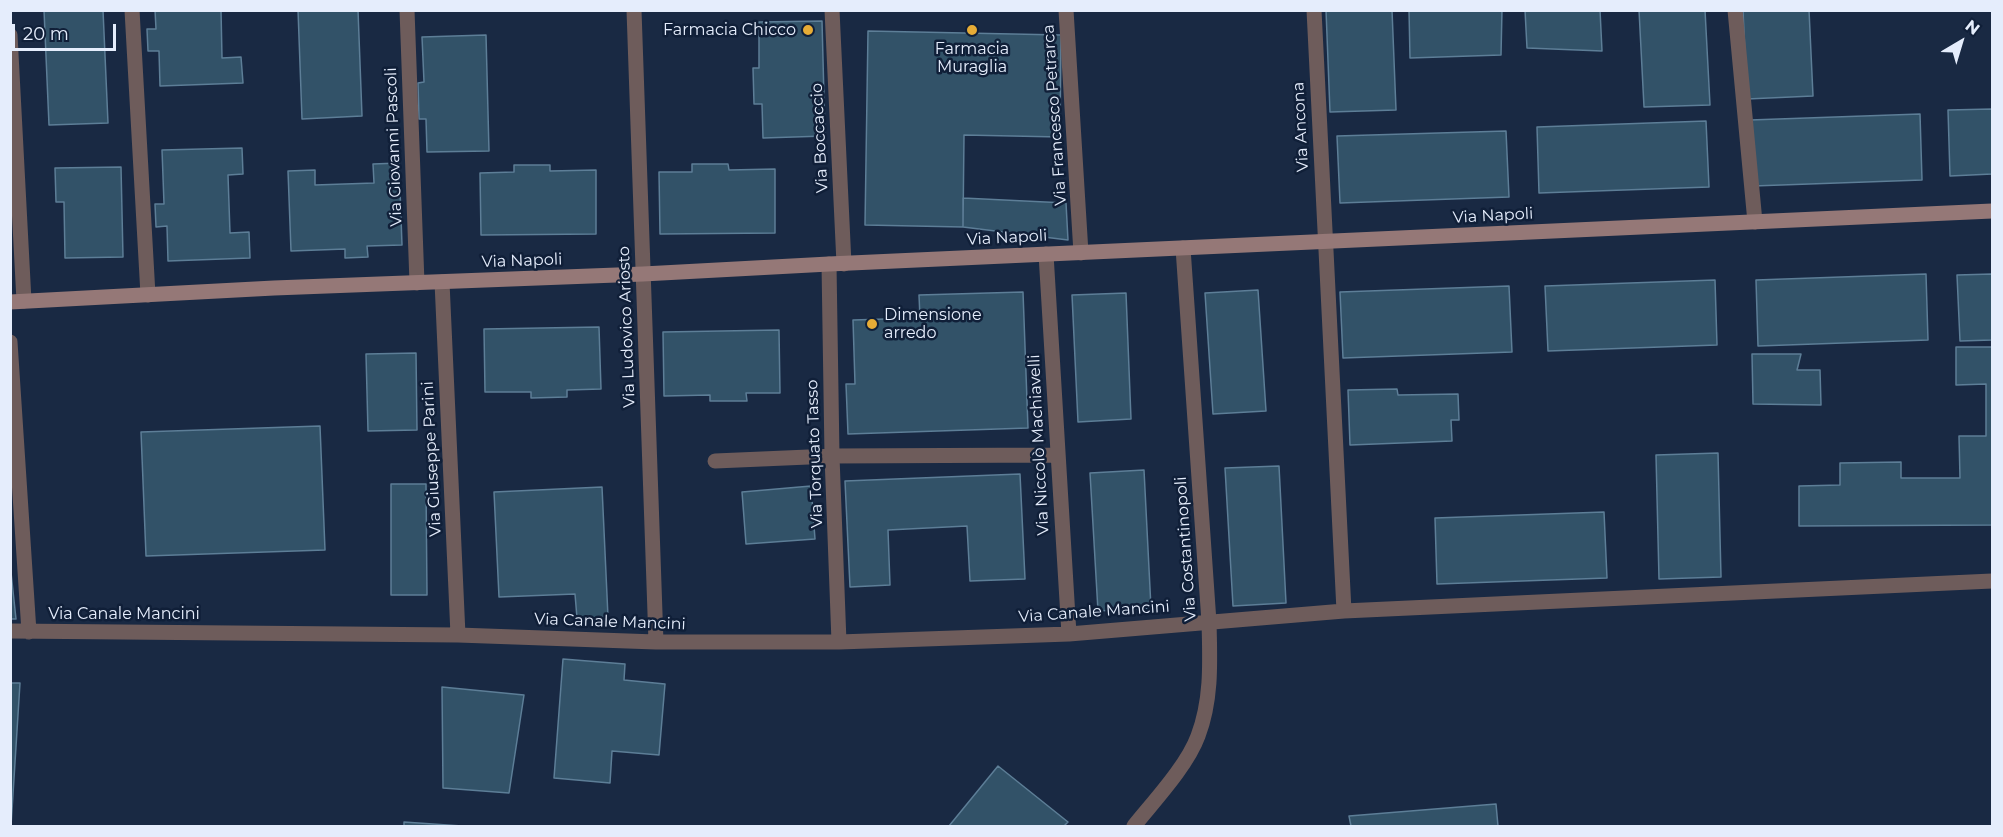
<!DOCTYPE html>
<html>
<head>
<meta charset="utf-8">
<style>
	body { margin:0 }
	#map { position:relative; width:2003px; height:837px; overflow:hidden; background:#192943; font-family:Montserrat,sans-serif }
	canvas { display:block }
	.frame { position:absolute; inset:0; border:12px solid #e5edfc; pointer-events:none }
	.north { position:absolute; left:1931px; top:12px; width:60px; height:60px; -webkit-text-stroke:4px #101f38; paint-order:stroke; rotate:38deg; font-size:16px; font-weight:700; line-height:24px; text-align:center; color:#e5edfc }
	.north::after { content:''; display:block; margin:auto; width:21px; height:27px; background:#e5edfc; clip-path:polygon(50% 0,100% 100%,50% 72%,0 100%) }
	.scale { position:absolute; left:12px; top:24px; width:104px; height:27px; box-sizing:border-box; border:3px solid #e5edfc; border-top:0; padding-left:8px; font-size:18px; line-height:21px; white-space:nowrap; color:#e5edfc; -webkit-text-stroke:4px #101f38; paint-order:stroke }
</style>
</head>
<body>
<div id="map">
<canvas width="2003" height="837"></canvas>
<div class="frame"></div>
<div class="north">N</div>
<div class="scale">20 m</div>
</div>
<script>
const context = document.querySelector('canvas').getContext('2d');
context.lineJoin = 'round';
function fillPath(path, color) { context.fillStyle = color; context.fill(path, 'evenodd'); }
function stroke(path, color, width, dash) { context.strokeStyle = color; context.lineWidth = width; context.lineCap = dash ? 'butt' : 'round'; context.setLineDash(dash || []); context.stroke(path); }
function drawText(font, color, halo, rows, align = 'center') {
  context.font = font + ' Montserrat,sans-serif'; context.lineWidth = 5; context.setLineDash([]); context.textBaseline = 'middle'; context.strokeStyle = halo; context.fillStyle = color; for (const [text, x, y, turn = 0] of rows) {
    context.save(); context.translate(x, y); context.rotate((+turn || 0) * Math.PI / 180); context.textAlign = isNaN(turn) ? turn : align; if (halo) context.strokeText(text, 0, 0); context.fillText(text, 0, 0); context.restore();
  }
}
const building = new Path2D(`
	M44,10H103L108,123L49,125Z
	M155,10H221L222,58L241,57L243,83L160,86L159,51H148L147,29H156Z
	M298,10H358L362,116L302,119Z
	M1326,10H1392L1396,110L1330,112Z
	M1409,10H1502L1501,55L1410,58Z
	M1525,10H1600L1602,51L1527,48Z
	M1639,10H1705L1710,105L1644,107Z
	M1743,10H1809L1813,96L1747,99Z
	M822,21L825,136L763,138L762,104H754L753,68H759V22Z
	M868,31L1061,35L1060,137L964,135L963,227L865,225Z
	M486,35L489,151L427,152L426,119H419L418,83L424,82L422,37Z
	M1992,109V174L1950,176L1948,110Z
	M1920,114L1922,180L1753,186L1750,120Z
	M1706,121L1709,187L1539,193L1537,127Z
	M1506,131L1509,197L1340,203L1337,136Z
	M242,148L243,174L228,175L230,233L249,232L250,258L168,261L167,226L156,227L155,204H164L162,150Z
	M399,163L402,245L367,246L368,257L345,258V249L291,251L288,171L315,170V185L374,183L373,164Z
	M692,164H728L729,170L775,169V233L660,234L659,172H692Z
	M514,165H550V171L596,170V234L481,235L480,173L514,172Z
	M121,167L123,257L65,258L64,202H56L55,168Z
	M963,198L1066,203L1068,240L963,227Z
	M1926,274L1928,340L1758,346L1756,280Z
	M1992,274V340L1960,341L1957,275Z
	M1715,280L1717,345L1548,351L1545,286Z
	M1509,286L1512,352L1343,358L1340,292Z
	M1258,290L1266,411L1213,414L1205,293Z
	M1023,292L1028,428L848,434L846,384H855L853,320L920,318L919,295Z
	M1126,293L1131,419L1078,422L1072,295Z
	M599,327L601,389L567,390V397L531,398V392H485L484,329Z
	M779,330L780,393H746L747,401H710V395L664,396L663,332Z
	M1956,347H1992V525L1799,526V486L1840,485V463L1901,462V478H1960L1959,436H1986V384L1956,385Z
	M416,353L417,430L368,431L366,354Z
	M1752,354H1801L1797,370H1820L1821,405L1753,404Z
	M1397,389L1398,395L1458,394L1459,420H1451L1452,441L1350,445L1348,390Z
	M320,426L325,550L146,556L141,432Z
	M1718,453L1721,577L1659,579L1656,455Z
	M1279,466L1286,603L1233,606L1225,468Z
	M1144,470L1151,608L1098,611L1090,473Z
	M1020,474L1025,579L970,581L967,526L888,530L890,585L850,587L845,481Z
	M391,484H426L427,595H391Z
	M811,486L815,539L746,544L742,492Z
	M602,487L608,617L577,618L575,594L499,597L494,492Z
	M1604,512L1607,578L1437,584L1435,518Z
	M10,563L16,619H10Z
	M563,659L625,664L624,680L665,684L659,755L612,751L610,783L554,778Z
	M10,683H20L11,826H10Z
	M442,687L524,695L509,793L443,788Z
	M998,766L1068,822L1064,826H949Z
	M1496,804L1498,826H1351L1349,816Z
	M404,822L462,826H404Z`);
fillPath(building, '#325268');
stroke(building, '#5d7e97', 1.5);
stroke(new Path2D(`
	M1735,10L1755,222`), '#6e5c5b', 15);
stroke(new Path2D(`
	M132,10L148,295
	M407,10L417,283
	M634,10L656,642
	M832,10L844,264
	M1066,10L1081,253
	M1314,10L1344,611
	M10,35L24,301
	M1046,254L1069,634
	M829,264L832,456L839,642
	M442,282L458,635
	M10,342L29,632
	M715,461L832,456L1057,455
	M10,631L458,635L656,642H839L1069,634L1344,611L1992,581
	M1134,826C1154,801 1187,766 1198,736C1212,699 1210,661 1209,622L1183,248`), '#6e5c5b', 15);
stroke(new Path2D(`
	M10,302L274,288L643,274L829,264L1992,211`), '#957877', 15);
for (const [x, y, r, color] of [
	[808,30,6,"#e6ac36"],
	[972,30,6,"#e6ac36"],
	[872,324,6,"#e6ac36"]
]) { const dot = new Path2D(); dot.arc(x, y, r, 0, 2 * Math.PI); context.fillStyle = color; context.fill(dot); stroke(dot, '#101f38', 2); }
drawText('16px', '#e5edfc', '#101f38', [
	["Farmacia Chicco",796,30],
	["Farmacia",972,49,"center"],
	["Muraglia",972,67,"center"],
	["Dimensione",884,315,"left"],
	["arredo",884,333,"left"]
], 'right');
drawText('16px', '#e5edfc', '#101f38', [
	["Via Francesco Petrarca",1055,115,-94],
	["Via Ancona",1301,127,-93],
	["Via Boccaccio",820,138,-93],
	["Via Giovanni Pascoli",394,147,-92],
	["Via Napoli",1493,216,-3],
	["Via Napoli",1007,238,-3],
	["Via Napoli",522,261,-2],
	["Via Ludovico Ariosto",627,327,-92],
	["Via Niccolò Machiavelli",1039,445,-93],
	["Via Torquato Tasso",815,454,-92],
	["Via Giuseppe Parini",432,459,-93],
	["Via Costantinopoli",1186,549,-94],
	["Via Canale Mancini",1094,612,-4],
	["Via Canale Mancini",124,614],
	["Via Canale Mancini",610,622,2]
]);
</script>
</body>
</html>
